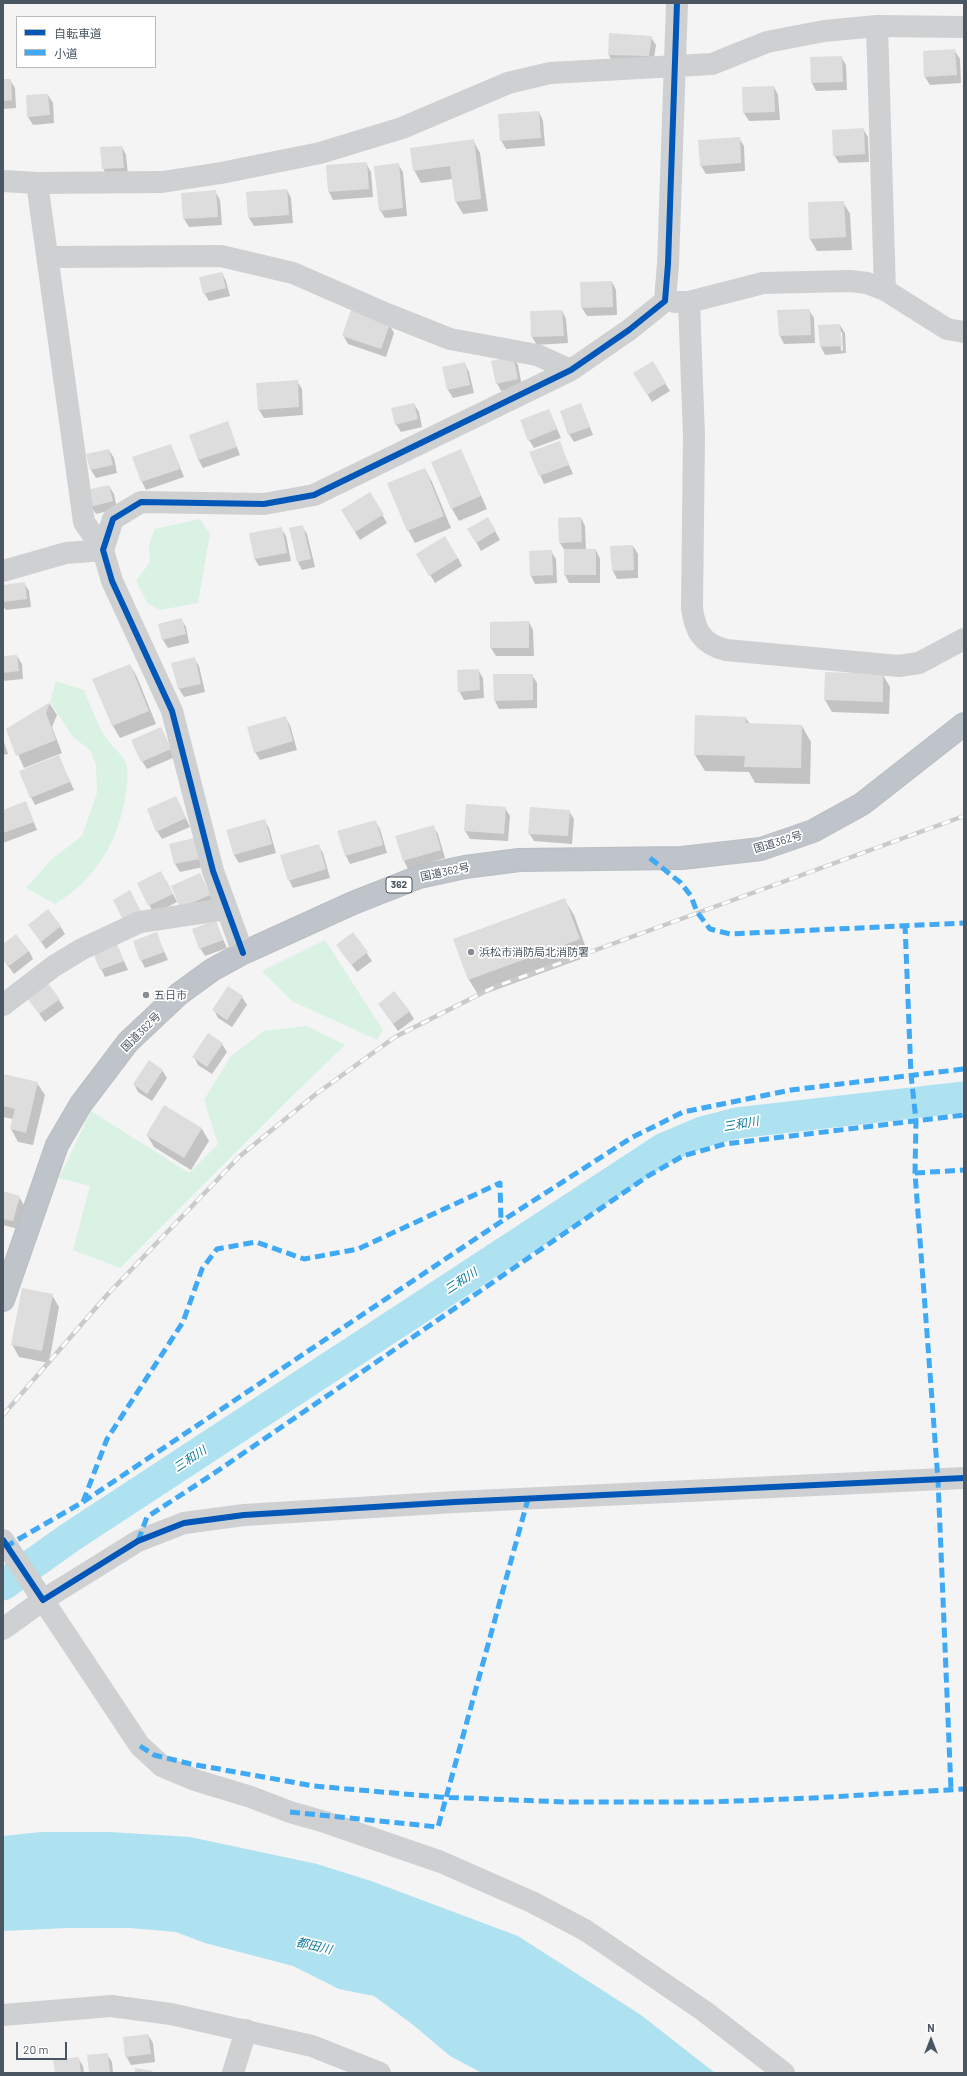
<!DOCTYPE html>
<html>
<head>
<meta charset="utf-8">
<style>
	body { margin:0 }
	#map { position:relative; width:967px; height:2076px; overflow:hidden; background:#f4f4f4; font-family:Barlow,"Noto Sans JP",sans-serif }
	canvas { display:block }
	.frame { position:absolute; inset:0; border:4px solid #4a5661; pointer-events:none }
	.legend { position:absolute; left:16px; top:16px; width:140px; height:52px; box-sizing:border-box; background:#fff; border:1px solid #b7bbc0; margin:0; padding:5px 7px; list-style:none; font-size:12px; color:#4a5661 }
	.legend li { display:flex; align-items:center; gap:8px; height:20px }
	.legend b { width:20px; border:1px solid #b7bbc0 }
	.north { position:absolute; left:911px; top:2020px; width:40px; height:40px; -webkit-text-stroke:3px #fff; paint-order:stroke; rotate:0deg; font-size:11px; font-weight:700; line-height:16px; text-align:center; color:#4a5661 }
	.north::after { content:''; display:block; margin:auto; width:14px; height:18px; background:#4a5661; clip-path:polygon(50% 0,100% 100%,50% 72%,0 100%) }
	.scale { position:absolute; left:16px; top:2042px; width:51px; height:18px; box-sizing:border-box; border:2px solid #4a5661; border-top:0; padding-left:5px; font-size:12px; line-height:14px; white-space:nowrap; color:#4a5661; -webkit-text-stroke:3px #fff; paint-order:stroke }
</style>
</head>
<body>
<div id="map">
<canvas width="967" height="2076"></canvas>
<div class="frame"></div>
<ul class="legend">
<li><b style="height:5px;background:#0057b8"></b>自転車道</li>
<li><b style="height:5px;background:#3fa9f5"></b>小道</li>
</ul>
<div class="north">N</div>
<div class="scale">20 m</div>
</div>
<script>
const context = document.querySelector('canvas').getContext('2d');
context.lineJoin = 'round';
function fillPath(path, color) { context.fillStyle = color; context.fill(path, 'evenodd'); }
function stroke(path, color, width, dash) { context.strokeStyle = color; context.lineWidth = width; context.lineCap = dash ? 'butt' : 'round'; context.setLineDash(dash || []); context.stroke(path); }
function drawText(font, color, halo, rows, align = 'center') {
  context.font = font + ' Barlow,"Noto Sans JP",sans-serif'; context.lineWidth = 3.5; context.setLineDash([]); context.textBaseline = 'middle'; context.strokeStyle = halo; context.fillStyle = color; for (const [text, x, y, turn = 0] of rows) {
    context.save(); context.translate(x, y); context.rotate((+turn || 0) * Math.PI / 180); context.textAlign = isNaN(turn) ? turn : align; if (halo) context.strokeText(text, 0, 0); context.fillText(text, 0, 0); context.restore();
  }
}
fillPath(new Path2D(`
	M200,519L210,534L198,603L160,610L147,603L136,581L150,562L149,544L155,529Z
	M56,681L84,690C91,706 97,725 107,739C112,747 122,754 126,763C129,770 127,786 126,793C119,840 96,880 55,904L26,888L52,859L82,836L97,793L96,765L90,750L73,737L50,702Z
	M325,940L383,1030L377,1040L292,1001L262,971Z
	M307,1026L345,1045L286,1102L120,1268L73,1250L90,1186L59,1178L91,1111L189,1173L218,1144L204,1100L230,1057L264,1031Z`), '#d9f2e3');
fillPath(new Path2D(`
	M41,1832H110L190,1837L317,1864L371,1881L518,1936L641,2015L715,2073H482L450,2056L412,2024L374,1996L339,1989L293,1966L205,1943L176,1932L130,1928H67L3,1931V1836Z`), '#aee2f0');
fillPath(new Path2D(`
	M610,34L651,37L656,45L653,64L613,63L609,55Z
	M955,51L960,59L961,83L930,85L925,77Z
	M841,57L846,65L847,90L816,91L812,83Z
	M3,80H10L15,88L16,108L3,109Z
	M774,87L778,95L780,120L749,121L744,113L743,88Z
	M48,95L53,103L54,123L33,125L28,117Z
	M539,112L543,121L545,146L506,149L501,140Z
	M863,129L868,137L869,162L839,163L834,155Z
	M739,138L744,146L745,171L706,174L701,166Z
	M473,140L480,153L488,211L463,214L456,202L453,179L421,183L414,170Z
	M122,147L126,155L128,175L107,176L103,168Z
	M366,163L371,172L373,197L333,200L329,192Z
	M398,164L403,172L407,216L385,218L380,210Z
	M287,190L291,198L293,223L254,226L249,218L247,192Z
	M215,191L220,200L222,225L189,227L184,219L182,194Z
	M843,202L850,214L852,250L817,251L810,239Z
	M222,273L226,281L230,296L209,301L204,293Z
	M612,282L616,290L617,315L587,316L582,308Z
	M809,310L814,318L815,343L784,344L780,336L778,311Z
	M562,311L566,319L568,343L537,345L532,337Z
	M389,324L394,333L386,357L348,344L343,335Z
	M840,325L845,333L846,353L825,355L821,347ZM840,332H842L843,350L841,351Z
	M513,357L518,365L522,387L501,391L497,383Z
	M465,364L469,372L474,393L453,398L448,390L444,368Z
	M297,381L302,389L303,415L264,418L259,410Z
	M639,381L665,383L670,391L652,402Z
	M414,404L419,412L422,427L401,432L396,424Z
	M581,404L593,435L574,442L569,434Z
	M549,410L561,438L534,448L529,440Z
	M227,422L240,455L203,468L198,459Z
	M559,442L573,474L544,484L531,453Z
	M171,445L184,477L146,490L142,482Z
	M109,450L114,458L117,473L96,478L91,470L87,455Z
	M461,450L487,509L459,521L452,509Z
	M425,469L432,482L451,528L415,543L408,530Z
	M109,486L114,494L117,509L96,514L91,506Z
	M370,494L387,523L360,540L347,519Z
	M488,518L500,540L481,551L469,529Z
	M581,518L585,526L586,550H596L600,559V583H569L565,575V551L560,543Z
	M302,526L307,534L315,567L302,570L298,562Z
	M281,528L286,536L291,561L259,566L254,558Z
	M633,546L638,554V578L617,579L613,571Z
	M551,551L556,559L557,583L535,584L531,576L530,552Z
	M458,558L462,566L435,583L422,562Z
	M24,583L29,591L31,607L6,610L3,606V586Z
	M181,619L186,627L189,643L168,648L163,640L159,624Z
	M529,622L533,630L534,656H496L491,648V623Z
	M17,656L22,664L23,679L3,681V657Z
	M194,658L199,666L205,692L184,697L179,689L173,664Z
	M130,665L137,677L156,724L120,738L113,726L94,679Z
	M478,670L483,678L484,698L464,700L459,691Z
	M532,675L537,683V708L499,709L495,701Z
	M883,675L890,687L889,714L832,712L825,700Z
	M50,704L57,715L52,727L62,753L24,768L7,729Z
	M285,717L290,725L297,750L260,760L255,752Z
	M746,718L750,725L802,726L811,742L810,784L755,783L749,772L705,771L695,755Z
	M161,728L175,757L147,769L142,761Z
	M3,739L8,754L3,755Z
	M59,757L74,790L35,805L31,797Z
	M176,797L190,827L162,839L157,831Z
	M26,803L37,830L3,843V811Z
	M505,808L510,816L508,841L470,839L465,831Z
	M569,811L574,819L572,844L534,841L529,833Z
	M264,820L269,828L276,853L239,863L234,855L227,831Z
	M375,821L380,829L387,853L350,864L346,856L338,831Z
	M433,826L438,834L445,858L408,869L404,861Z
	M194,839L203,867L180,872L175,864L171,845Z
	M318,845L323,853L330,878L293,888L289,880Z
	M200,874L214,903L186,916Z
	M166,880L177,902L154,914L138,884Z
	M564,899L574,915L589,956L479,996L469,980L454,939Z
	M215,921L227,948L205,956L200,948Z
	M29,925L60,926L65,934L46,949Z
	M156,933L168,960L145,968L141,960Z
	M353,933L372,961L357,972L337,945Z
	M116,943L128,970L105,977L101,969Z
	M3,946L29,951L33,959L14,974L3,959Z
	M242,997L247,1005L232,1027L218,1018L214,1010Z
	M28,998L59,1000L64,1008L45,1022Z
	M379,1004L409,1011L414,1019L398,1031Z
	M222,1044L227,1052L212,1074L198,1065L194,1057Z
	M162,1070L167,1078L152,1101L138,1092L134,1084Z
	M3,1075L37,1083L45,1095L33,1145L18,1142L11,1129L13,1119L3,1117Z
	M164,1106L202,1129L209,1141L191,1170L154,1147L147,1135Z
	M3,1193L19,1197L24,1205L18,1229L3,1225Z
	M52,1295L59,1307L49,1363L19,1357L12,1344Z
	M148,2035L153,2043L155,2062L131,2065L126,2056Z
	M107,2054L112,2062L113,2073H90Z
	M78,2058L83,2066L84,2073H56Z`), '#0003');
stroke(new Path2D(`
	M3,1585L69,1538L664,1148L702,1132L737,1123L964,1097`), '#aee2f0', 31);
fillPath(new Path2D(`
	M609,33L652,36L649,56L608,55Z
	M955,49L957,75L924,77L923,51Z
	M842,56L843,82L811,83L810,57Z
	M3,79H11L12,100L3,101Z
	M774,86L775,112L743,113L742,87Z
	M48,94L50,115L27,117L26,95Z
	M539,111L541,138L500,141L498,114Z
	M864,128L865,154L833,156L832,130Z
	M740,137L741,163L700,166L698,140Z
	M474,139L481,199L455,202L450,166L413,171L410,148Z
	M122,146L124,168L102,169L100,147Z
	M367,162L369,189L328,192L326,165Z
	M399,163L403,208L379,211L374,166Z
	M287,189L289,215L248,218L246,192Z
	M216,190L218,217L183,219L181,193Z
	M844,201L846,237L809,239L808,202Z
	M222,272L226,288L203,294L199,277Z
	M612,281L613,307L581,308L580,282Z
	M810,309L811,335L779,336L777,310Z
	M351,310L390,324L381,349L342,336Z
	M562,310L564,336L531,337L530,311Z
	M840,324L842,346L820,347L818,325Z
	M513,356L518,379L496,384L491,361Z
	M653,361L666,383L647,395L633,373Z
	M465,362L470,385L447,390L442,367Z
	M298,380L299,407L258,410L256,383Z
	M414,403L418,419L395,425L391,408Z
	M581,403L590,427L568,435L560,411Z
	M549,409L557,429L528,441L520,420Z
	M228,421L237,447L198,460L189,435Z
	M560,441L569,465L539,476L529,452Z
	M171,444L180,469L141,482L132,457Z
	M109,449L113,465L90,470L86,454Z
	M461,449L481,496L451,509L431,462Z
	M425,468L444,516L407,531L387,483Z
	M109,485L113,501L90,507L86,490Z
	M370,492L384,514L355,532L341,510Z
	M488,517L496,531L476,543L467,529Z
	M581,517L582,542L559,543L558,518Z
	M303,525L311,559L297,562L289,528Z
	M282,527L287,553L254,559L249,533Z
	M445,536L458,558L429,576L416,554Z
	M633,545L634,570L612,571L610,546Z
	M564,549H596V575H564Z
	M552,550L553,575L530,576L529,551Z
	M25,582L27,599L3,602V585Z
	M182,618L186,634L162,640L158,624Z
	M529,621V648H490V622Z
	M17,655L19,671L3,673V656Z
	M195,657L201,684L178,689L171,663Z
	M130,664L149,711L112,726L92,679Z
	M479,669L480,690L458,692L457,670Z
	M825,672L883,674V702L824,700Z
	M493,674H533V700L494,701Z
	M50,702L46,713L56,740L16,756L6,729Z
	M695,715L746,717V723L802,725L801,768L744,767L745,756L694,755Z
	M286,716L293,741L254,753L247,727Z
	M161,727L171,749L141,762L131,740Z
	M59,755L70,782L30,798L19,771Z
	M176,796L186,818L156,832L147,809Z
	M26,801L34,822L3,833V810Z
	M466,804L506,807L504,834L464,831Z
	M530,807L570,810L568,836L528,834Z
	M265,819L272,844L234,855L226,830Z
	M376,820L383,845L345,856L337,831Z
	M434,825L441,850L403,861L395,836Z
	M194,838L199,859L174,864L169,844Z
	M319,844L326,869L288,881L280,855Z
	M161,871L173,894L148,906L137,883Z
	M200,873L210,895L180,908L171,886Z
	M130,890L142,913L124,922L113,900Z
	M565,898L580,939L468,980L453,939Z
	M48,909L61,926L41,942L28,925Z
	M216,920L223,940L199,949L192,929Z
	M157,932L164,952L140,961L133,941Z
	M353,932L368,952L351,965L336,945Z
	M16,934L29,951L9,966L3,959V944Z
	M116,941L124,961L100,970L92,950Z
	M47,982L60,999L39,1014L27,998Z
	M228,986L243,996L227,1020L212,1010Z
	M394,991L410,1011L393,1024L378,1004Z
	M208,1033L223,1043L207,1067L192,1057Z
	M149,1060L163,1070L147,1094L133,1084Z
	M3,1074L38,1082L26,1133L10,1129L15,1109L3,1106Z
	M164,1105L202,1128L184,1158L146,1135Z
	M3,1191L20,1196L13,1221L3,1219Z
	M22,1288L53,1294L42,1351L11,1345Z
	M148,2034L151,2054L125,2057L123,2037Z
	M108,2053L110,2073H89L87,2055Z
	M79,2057L81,2073H55L53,2060Z
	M135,2068L153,2071L152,2073H135Z`), '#ddddde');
const highway = new Path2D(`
	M3,1300L57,1145L81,1104L128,1042L179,994L212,970L243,953L353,903L419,877L465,867L519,860L682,858L761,849L813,831L862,804L964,724`);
stroke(highway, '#b9bec3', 24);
stroke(new Path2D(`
	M877,26L885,290
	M3,181L37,183L162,182L221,173L320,153L402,128L508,83L550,73L712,64L767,42L824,31L877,26L964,27
	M49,257L221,256L293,273L387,314L450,339L537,355L571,370
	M675,302H689L763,283L850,281L867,283L885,290L947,329L964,332
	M689,302L694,436L692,608C695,631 702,644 726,650L899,666L919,663L964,639
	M3,571L66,553L103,550L84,522L37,183
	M243,953L213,871L172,711L112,581L103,550L113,519L141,502L264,504L314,495L571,370L629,330L665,301L668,264L677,3
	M3,1005L54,966L82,949L140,922L226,909
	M3,1540L43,1600L138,1541L184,1523L244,1515L455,1502L964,1478
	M3,1629L43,1600L140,1746L162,1766L195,1780L251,1797L290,1812L325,1822L441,1862L532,1902L585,1930L644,1970L704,2011L784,2073
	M3,2015L111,2006L171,2014L312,2046L380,2073
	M233,2073L246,2030`), '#ced0d2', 22);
stroke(highway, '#bec4c9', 22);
const rail = new Path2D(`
	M3,1415L107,1295L240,1156L316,1094L395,1037L494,987L964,816`);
stroke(rail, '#c9cacc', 4.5);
stroke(rail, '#fff', 3, [9]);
stroke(new Path2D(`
	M650,858L681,883L691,896L697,912L710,929L730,934L964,923
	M905,924L911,1075L916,1120L915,1173L938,1480L951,1790
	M915,1173L964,1170
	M83,1502L107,1439L183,1322L202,1269L217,1249L256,1242L304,1259L358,1249L500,1183L501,1222
	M138,1541L147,1517L210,1476L648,1176L683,1156L725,1144L964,1115
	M5,1547L83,1502L508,1217L631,1138L683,1112L791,1090L964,1069
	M140,1746L154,1755L191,1764L314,1786L439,1797L566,1802H709L813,1798L964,1789
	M290,1812L438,1827L528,1499`), '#3fa9f5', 5, [10, 5]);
stroke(new Path2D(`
	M243,953L213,871L172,711L112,581L103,550L113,519L141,502L264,504L314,495L571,370L629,330L665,301L668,264L677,3
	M3,1540L43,1600L138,1541L184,1523L244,1515L455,1502L964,1478`), '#0057b8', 6);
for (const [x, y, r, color] of [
	[471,952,4,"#868d94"],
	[146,995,4,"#868d94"]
]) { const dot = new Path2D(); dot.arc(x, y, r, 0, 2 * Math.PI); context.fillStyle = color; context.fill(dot); stroke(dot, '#fff', 1.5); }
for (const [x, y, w] of [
	[399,885,26]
]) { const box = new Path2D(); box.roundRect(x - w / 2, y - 8, w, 16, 3); context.fillStyle = '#fff'; context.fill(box); stroke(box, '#4a5661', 1); }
drawText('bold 10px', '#4a5661', null, [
	["362",399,885]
]);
drawText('11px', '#4a5661', '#fff', [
	["国道362号",778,842,-17],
	["国道362号",445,872,-12],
	["国道362号",141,1032,-45]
]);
drawText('11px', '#4a5661', '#fff', [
	["浜松市消防局北消防署",479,952],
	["五日市",154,995]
], 'left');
drawText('italic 12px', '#0c7c9b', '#fff', [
	["三和川",741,1124,-10],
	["三和川",461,1281,-33],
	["三和川",190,1459,-33],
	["都田川",314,1946,13]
]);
</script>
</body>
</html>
